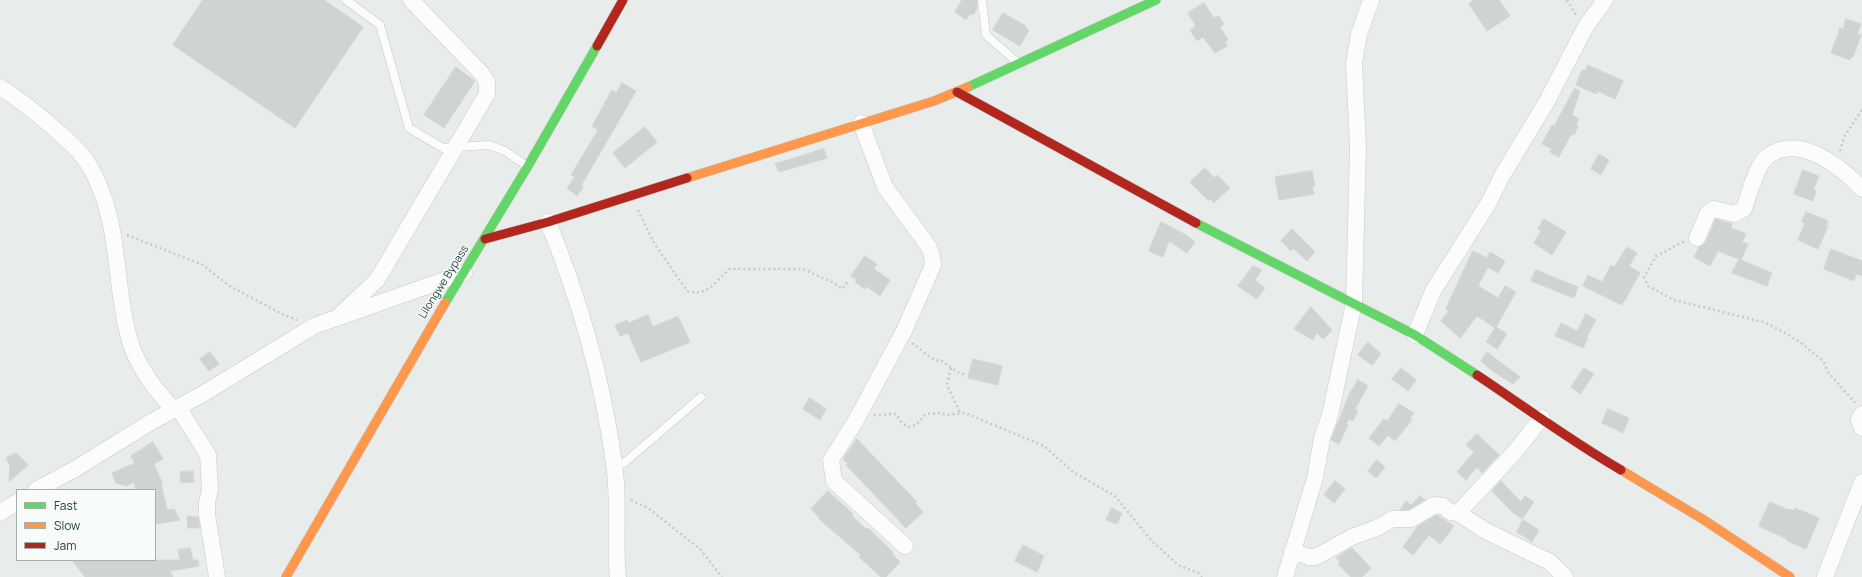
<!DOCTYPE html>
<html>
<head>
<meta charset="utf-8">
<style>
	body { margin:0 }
	#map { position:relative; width:1862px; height:577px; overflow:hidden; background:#e8edeb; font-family:Manrope,sans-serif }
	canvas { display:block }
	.legend { position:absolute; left:16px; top:489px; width:140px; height:72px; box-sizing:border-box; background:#f7fbf9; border:1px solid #a3b1ad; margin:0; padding:5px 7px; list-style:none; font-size:12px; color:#24423a }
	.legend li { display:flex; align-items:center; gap:8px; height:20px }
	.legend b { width:20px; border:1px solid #a3b1ad }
</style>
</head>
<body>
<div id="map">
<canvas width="1862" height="577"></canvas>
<ul class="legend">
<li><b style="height:5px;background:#63d668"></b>Fast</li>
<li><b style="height:5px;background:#ff974d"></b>Slow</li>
<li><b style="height:5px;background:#b3261e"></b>Jam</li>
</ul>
</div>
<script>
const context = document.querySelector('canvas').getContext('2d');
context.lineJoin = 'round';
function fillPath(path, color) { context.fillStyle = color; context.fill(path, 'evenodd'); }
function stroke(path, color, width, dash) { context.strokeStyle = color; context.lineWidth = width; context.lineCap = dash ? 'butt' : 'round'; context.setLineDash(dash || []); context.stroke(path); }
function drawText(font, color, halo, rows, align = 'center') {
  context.font = font + ' Manrope,sans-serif'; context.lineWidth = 3; context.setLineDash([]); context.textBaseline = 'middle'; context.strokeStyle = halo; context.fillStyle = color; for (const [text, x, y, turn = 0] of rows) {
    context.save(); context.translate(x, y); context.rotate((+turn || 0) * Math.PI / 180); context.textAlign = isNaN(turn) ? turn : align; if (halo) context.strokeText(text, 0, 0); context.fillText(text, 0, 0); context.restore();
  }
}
const building = new Path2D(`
	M203,0H324L363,27L295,128L173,45Z
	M962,0H977V9L973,15L970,14L966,20L955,12Z
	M1474,0H1499L1510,16L1487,31L1469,4Z
	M1204,3L1214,18L1219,16L1224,24L1220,27L1228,40L1225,42L1227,46L1215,53L1203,37L1197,41L1190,30L1196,26L1188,13Z
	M1003,13L1026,26L1025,27L1029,30L1020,46L993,30Z
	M1846,19L1861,24L1857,34L1861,35L1853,57H1851L1850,60L1831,53L1840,28L1843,29Z
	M1588,65L1623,81L1615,99L1598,91L1596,94L1576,85L1582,70L1585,71Z
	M456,67L475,81L444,128L424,115Z
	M622,83L636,91L581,186L583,187L577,196L567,188L575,177L571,175L598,130L592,126L612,90L616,93Z
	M1575,88L1580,91L1572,115L1579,119L1576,125L1578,126L1574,135L1571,134L1559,157L1550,152L1552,149L1542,144L1552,125L1554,126Z
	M645,127L657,142L625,168L613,153Z
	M824,149L827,158L779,172L775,164Z
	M1599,154L1609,160L1601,175L1591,169Z
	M1205,168L1214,178L1217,175L1230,188L1214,203L1210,199L1208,200L1190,182Z
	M1803,170L1819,176L1813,190L1816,191L1813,201L1794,194Z
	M1312,171L1315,186L1312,187L1314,194L1279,200L1275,177Z
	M1806,212L1828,221L1826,225L1828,226L1818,249L1798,240L1805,223L1802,222Z
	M1544,219L1566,232L1552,255L1534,243L1541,231L1538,229Z
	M1716,219L1732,224L1731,228L1746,234L1742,242L1748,244L1741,260L1718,251L1710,266L1694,257L1699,247L1706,242Z
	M1161,222L1186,235L1195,242L1187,253L1169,241L1163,257L1149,251Z
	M1292,229L1315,252L1307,261L1293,248L1291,251L1281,241Z
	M1627,247L1637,253L1629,266L1640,273L1622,305L1583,286L1588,275L1602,282L1611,265L1614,267Z
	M1831,249L1862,261V276L1856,274L1854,281L1824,269Z
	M1473,251L1487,258L1490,252L1505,261L1498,273L1488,267L1478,286L1498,298L1505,286L1516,292L1496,327L1507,334L1497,349L1486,342L1495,328L1477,316L1460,338L1441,321L1449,311L1446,309Z
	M865,256L877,264L874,269L890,280L880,296L866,286L865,289L855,282L857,280L851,276Z
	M1739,259L1772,273L1767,286L1732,273Z
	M1253,266L1262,270L1255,280L1265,288L1257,299L1238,286Z
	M1536,270L1578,287L1574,298L1531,281Z
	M1311,307L1332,330L1323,339L1317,333L1313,340L1294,329Z
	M1586,314L1596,320L1586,338H1588L1583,348L1555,336L1561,323L1577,331Z
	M648,315L653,327L678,316L690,342L641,362L628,333L620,336L615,325L627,320L628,323Z
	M1368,342L1381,354L1372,365L1358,355Z
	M210,352L219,364L209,371L200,359Z
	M1487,352L1520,377L1513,384L1491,370L1481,361Z
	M973,359L1002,366L998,385L968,378Z
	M1401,368L1416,380L1408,391L1392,379Z
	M1584,368L1594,374L1580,394L1571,387Z
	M1358,380L1368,386L1355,409L1358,410L1353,421L1349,419L1346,424L1348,425L1339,444L1331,440L1349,395Z
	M810,398L826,409L820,420L803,409Z
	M1399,404L1414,413L1410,418L1412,420L1395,441L1388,435L1379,446L1369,438L1384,419L1387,421Z
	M1608,409L1629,418L1623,433L1602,423Z
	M1477,434L1499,455L1482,473L1477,467L1466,480L1457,472L1474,452L1466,445Z
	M857,439L917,502L915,503L923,512L906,528L846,465L848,464L843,459Z
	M153,442L163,459L154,464L163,484H161L167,510L174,509L180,520L155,524V490H136L134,482L126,486L116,483L112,473L135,463L131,456Z
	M16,453L28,465L9,482L10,466L6,458Z
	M1377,460L1385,467L1376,478L1368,471Z
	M193,471L194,482L181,483L180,472Z
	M1335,481L1345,489L1334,503L1324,495Z
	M1501,481L1521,502L1525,496L1534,502L1522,519L1512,512L1492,491Z
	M828,491L853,514L852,516L867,530L868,528L893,552L892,554L900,562L886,577H881L859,557L861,555L819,519L820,518L811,509Z
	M1420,496L1425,500L1408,510H1400L1406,501L1411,505Z
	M1770,502L1789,510V509L1794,511L1795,508L1819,518L1806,549L1786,540L1787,539L1759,526Z
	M1112,508L1122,513L1117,524L1106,520Z
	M1437,515L1454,526L1440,544L1429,535L1413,555L1403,547L1418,526Z
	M188,516L198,517L200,528H188Z
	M1523,520L1539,530L1532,542L1517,532Z
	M1023,545L1044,556L1037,572L1015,561Z
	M190,548L193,560H198L199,566L170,571L173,577H85L72,560H180L178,550Z
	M1352,548L1371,568L1362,577H1351L1338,564L1340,562L1336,558Z`);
fillPath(building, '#cfd4d2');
stroke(building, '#d1d6d4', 1);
const lane = new Path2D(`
	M346,0L380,25L409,128L443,148L489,145L505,151L527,166
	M982,0L986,35L1017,62
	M615,465L624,463L701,397`);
const street = new Path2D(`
	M0,87C24,102 44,119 65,138C73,145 81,153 87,162C113,203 115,251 121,297C124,315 126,333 133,350C143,374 157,392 174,410
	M861,123L885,187L929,247L932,256L933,265L904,331L855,422L831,460L834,481L905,546
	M548,222C580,300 603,381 614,464C620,502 614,540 618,577
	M1697,238L1708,213L1714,209L1734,214L1744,209C1749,196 1756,164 1768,156C1800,133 1841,167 1862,189
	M340,315L377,280L487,94V82L482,74L411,0
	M1415,335L1433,291L1488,204L1503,174L1546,103L1586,26L1605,0
	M178,407L208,455L210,489L207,502V514L217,577
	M1862,414L1859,419L1862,428
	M36,490L75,469L151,422L201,395L314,326L464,273
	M0,513L17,502
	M1458,513L1486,531L1550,562L1565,577
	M1292,551L1309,557H1316L1352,537L1379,527L1392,519H1411L1435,505L1443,506L1450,512L1458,513L1513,454L1542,418
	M1285,577L1315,478L1322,438L1330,415L1354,303L1358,147L1354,63L1359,34L1371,0
	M1825,577L1862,482`);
const fast = new Path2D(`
	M968,87L1156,0
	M1196,223L1415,335L1477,375
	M445,303L528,166L597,46`);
const slow = new Path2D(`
	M687,178L934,101L968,87
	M1621,470L1704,520L1790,577
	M286,577L445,303`);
const jam = new Path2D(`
	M597,46L623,0
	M957,92L1196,223
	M485,239L548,222L687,178
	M1477,375C1525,407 1571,441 1621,470`);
stroke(lane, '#c5cac8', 9);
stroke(street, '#c5cac8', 17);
stroke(fast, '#c3cbc8', 10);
stroke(slow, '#c3cbc8', 10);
stroke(jam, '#c3cbc8', 10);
stroke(new Path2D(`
	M1567,0L1576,15
	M1840,151L1844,137L1862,110
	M638,210L654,243L687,291C708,297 715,282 729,269H803L832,282L842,289L848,281
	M127,235L203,265L228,285L280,313L297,320
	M1684,242C1672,246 1667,252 1656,256L1644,277L1648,286L1674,300L1763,322L1780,330L1800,342L1823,361L1828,372L1855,403
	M912,343L934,360L942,361L957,372L966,375
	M951,368L947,385L960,413
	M874,415L896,414L902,423L909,427L916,425L926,414L941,413L946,415L965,413L1044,446L1073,472L1115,496L1151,540L1178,565L1198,573L1202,577
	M631,500L648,508L700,549L722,577`), '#c3ccca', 2.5, [2, 3]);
stroke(lane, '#fcfcfc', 8);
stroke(street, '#fcfcfc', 16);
stroke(fast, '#63d668', 9);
stroke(slow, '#ff974d', 9);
stroke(jam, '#b3261e', 9);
drawText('11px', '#24423a', '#f7fbf9', [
	["Lilongwe Bypass",444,282,-58]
]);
</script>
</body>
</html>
